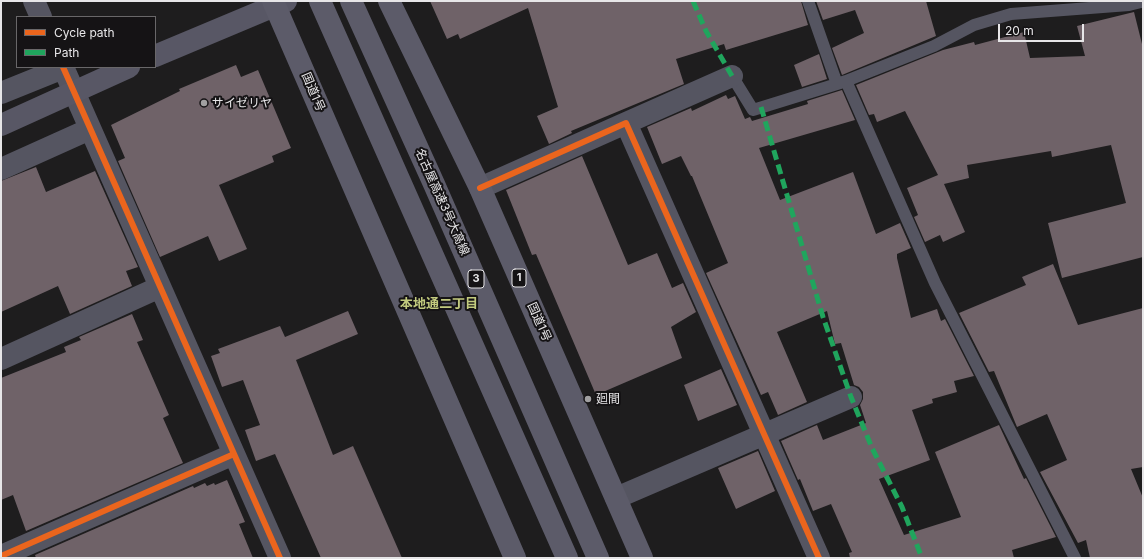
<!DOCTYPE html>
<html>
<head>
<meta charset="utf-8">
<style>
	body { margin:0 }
	#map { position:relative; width:1144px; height:559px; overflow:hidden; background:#1e1d1e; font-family:Inter,sans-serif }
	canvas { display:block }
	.frame { position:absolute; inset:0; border:2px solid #e7e6e8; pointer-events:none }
	.legend { position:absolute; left:16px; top:16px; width:140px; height:52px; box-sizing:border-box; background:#151315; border:1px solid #696769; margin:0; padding:5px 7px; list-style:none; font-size:12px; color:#e7e6e8 }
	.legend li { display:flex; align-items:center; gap:8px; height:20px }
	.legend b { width:20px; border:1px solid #696769 }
	.scale { position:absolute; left:998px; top:24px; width:86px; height:18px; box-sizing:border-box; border:2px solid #e7e6e8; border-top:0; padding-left:5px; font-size:12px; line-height:14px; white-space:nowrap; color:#e7e6e8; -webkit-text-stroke:3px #151315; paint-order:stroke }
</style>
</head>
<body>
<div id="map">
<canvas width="1144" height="559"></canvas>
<div class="frame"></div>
<ul class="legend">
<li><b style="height:5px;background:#eb651d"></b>Cycle path</li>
<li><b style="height:5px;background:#20a55d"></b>Path</li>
</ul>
<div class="scale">20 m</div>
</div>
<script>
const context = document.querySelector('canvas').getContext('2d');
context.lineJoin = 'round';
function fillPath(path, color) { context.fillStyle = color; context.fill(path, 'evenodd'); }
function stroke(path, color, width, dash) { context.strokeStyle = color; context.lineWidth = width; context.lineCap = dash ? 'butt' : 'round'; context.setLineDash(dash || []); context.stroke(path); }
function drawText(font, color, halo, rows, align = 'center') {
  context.font = font + ' Inter,"Noto Sans JP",sans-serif'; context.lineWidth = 4; context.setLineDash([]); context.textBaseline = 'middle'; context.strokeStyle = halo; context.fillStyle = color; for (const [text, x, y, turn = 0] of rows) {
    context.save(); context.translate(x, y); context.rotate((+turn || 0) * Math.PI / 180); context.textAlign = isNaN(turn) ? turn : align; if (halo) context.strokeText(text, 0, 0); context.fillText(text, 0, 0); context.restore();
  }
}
fillPath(new Path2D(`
	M430,1H801L808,25L726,50L724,44L676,59L684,84L571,131L572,133L549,144L537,116L558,107L528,8L460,39L458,34L447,39Z
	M816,1H926L936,36L842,75L832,48L864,33L855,10L823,20Z
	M1134,12L1143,48V257L1062,278L1048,223L1126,203L1111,145L1052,157L1051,151L967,165L969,178L944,184L965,232L943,242L940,235L925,242L914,217L918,215L907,188L938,175L905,111L877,122L874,114L869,115L856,85L943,50L974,42L975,45L1024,32L1030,58L1085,56L1077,26Z
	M819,54L827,79L802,87L794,65Z
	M236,65L241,77L258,70L291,148L272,156L274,162L219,185L247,249L219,261L208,236L160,257L118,161L125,158L111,125L180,91L179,89Z
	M842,90L855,120L759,148L780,200L853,172L876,234L900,223L911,248L897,254V258L911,318L937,309L941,321L945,319L974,376L954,381L957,392L932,399L933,403L912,410L930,460L879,479L904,535L961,517L935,452L999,425L1024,479L1026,478L1056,537L1012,550L1014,558H850L849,553L852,552L831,504L813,511L800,479L798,480L781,441L817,425L823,440L866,423L860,405L863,399V392L859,387L854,385L841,343L835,344L827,311L777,332L807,402L778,415L768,392L761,395L706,273L728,263L692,176H691L681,156L662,164L647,127L691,108L692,111L726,95L728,99L735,96L745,119L750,117L752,121L808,104L807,101Z
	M582,156L628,265L657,253L672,288L683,283L696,312L671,327L682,358L596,395L536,254L532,255L506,190Z
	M36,167L46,192L95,171L138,267L126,271L132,286L70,314L58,286L1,312V181Z
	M1053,264L1078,325L1143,308V467L1131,469L1143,498V558H1090L1086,540L1078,543L1040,472L1067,460L1047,414L1017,427L994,371L989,372L959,313L1026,285L1022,277Z
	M348,311L358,334L296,360L333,455L353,446L402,558H321L275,454L256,461L245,430L260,425L243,380L222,387L211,356L220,353L218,349L280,326L285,337Z
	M132,314L143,340L137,342L169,415L163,418L183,463L26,531L13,495L1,500V378L66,352L64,347L81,340L79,337Z
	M721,369L737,405L698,421L684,385Z
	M758,451L775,491L736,509L718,468Z
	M227,480L245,522L239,524L253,558H36L35,555L193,486L194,488L205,483L207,486L214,483L215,485Z`), '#6f6268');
stroke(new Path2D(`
	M808,1L837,84L846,81L935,283L1075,558
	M732,76L753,110L837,84
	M846,81L934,46L974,25L1011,14L1129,5L1141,2`), '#555561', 12);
stroke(new Path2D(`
	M34,1L41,17
	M63,67L280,558
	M1,93L63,68
	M626,123L732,76
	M1,169L90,129
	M480,188L626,123L819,558
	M1,359L160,287
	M616,498L851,397
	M1,556L234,454`), '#555561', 22);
stroke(new Path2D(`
	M155,56L286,1
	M1,125L129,67`), '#585765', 22);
stroke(new Path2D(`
	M273,1L515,558
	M320,1L567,558
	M351,1L434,184L598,558
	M389,1L480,188L642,558`), '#5c5b69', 22);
stroke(new Path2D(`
	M693,1L706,31L732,76
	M761,107L823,317L851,397L872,448L902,507L922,558`), '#20a55d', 5, [10, 5]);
stroke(new Path2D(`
	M63,67L280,558
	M480,188L626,123L819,558
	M1,556L234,454`), '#eb651d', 6);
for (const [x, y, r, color] of [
	[204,103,4,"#a1a0a1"],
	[588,399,4,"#a1a0a1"]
]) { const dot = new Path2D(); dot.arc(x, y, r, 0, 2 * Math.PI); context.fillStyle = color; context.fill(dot); stroke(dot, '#151315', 1.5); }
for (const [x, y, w] of [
	[519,278,14],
	[476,279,16]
]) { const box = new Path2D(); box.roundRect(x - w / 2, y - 9, w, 18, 3); context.fillStyle = '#151315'; context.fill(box); stroke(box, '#e7e6e8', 1); }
drawText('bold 11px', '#e7e6e8', null, [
	["1",519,278],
	["3",476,279]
]);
drawText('12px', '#e7e6e8', '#151315', [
	["国道1号",313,92,67],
	["名古屋高速3号大高線",442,202,66],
	["国道1号",539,322,66]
]);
drawText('12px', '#e7e6e8', '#151315', [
	["サイゼリヤ",212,103],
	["廻間",596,399]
], 'left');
drawText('bold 13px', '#c2ca7e', '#151315', [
	["本地通二丁目",439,304]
]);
</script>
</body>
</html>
